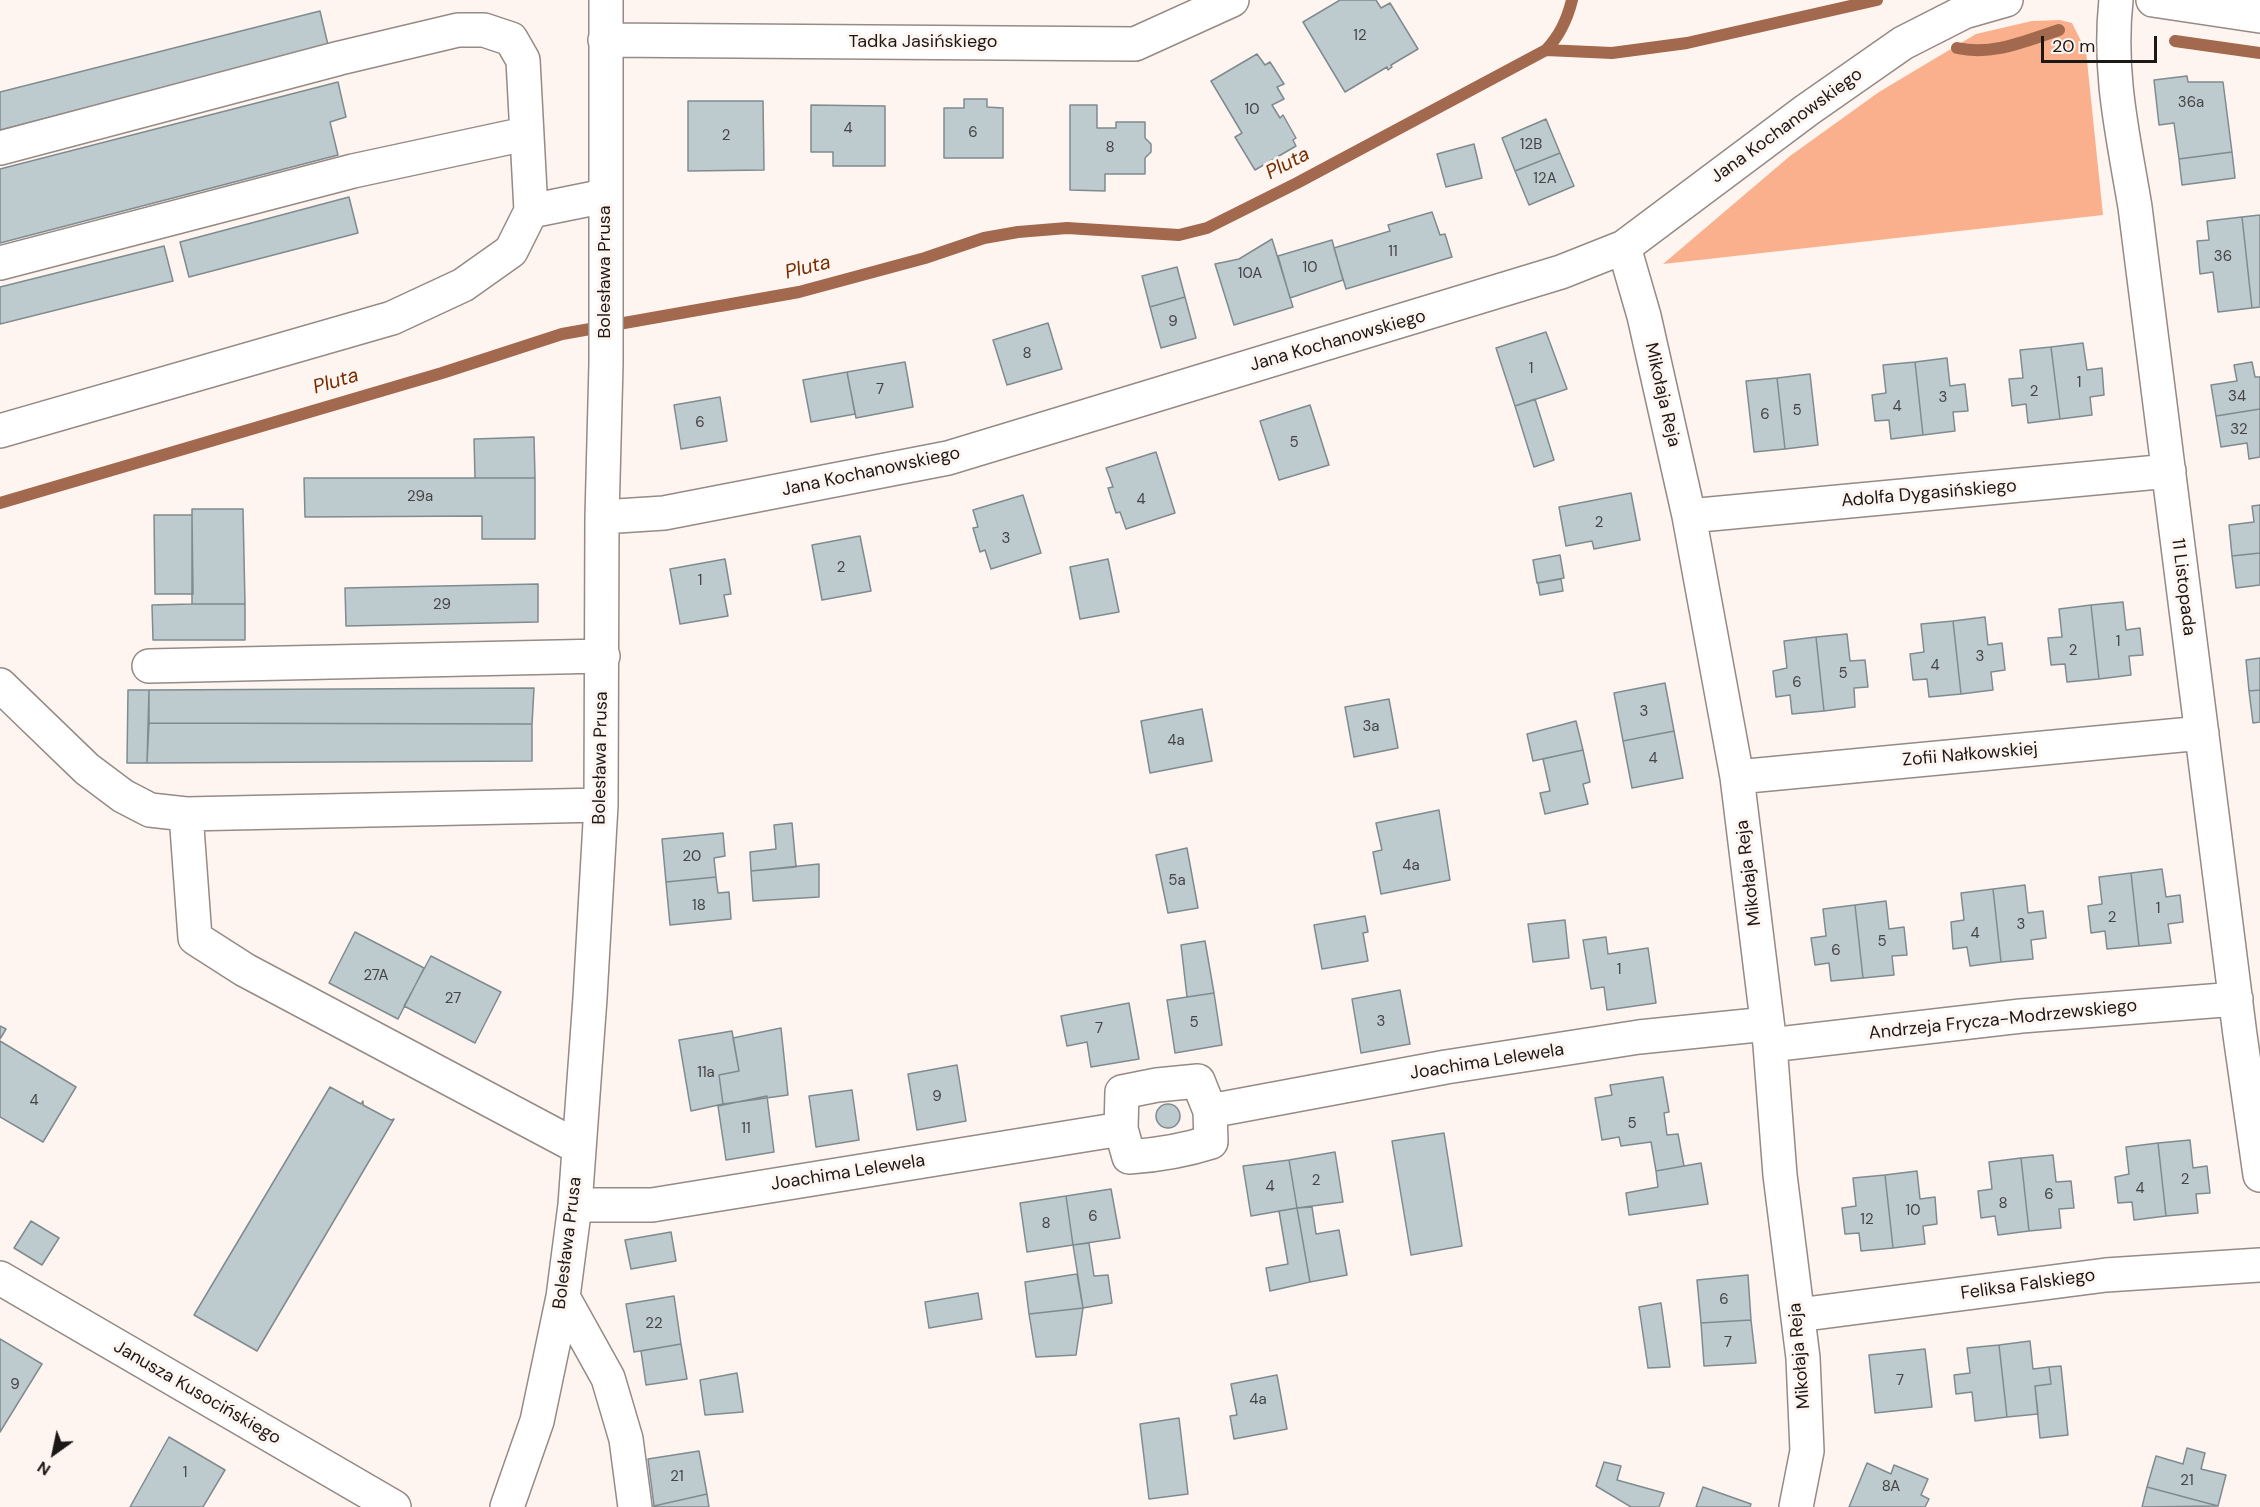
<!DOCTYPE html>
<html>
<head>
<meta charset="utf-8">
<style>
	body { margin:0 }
	#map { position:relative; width:2260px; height:1507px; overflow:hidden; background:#fff5f0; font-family:"DM Sans",sans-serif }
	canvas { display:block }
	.north { position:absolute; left:24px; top:1423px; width:60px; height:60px; -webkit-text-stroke:4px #fff5f0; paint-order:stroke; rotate:213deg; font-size:16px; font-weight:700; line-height:24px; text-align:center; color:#1c1816 }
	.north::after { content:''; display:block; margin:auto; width:21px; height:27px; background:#1c1816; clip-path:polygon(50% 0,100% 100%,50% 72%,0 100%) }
	.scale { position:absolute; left:2041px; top:36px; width:116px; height:27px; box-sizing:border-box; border:3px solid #1c1816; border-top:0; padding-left:8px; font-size:18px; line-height:21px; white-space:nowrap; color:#1c1816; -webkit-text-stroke:4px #fff5f0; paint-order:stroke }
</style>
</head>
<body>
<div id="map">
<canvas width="2260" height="1507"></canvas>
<div class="north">N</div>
<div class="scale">20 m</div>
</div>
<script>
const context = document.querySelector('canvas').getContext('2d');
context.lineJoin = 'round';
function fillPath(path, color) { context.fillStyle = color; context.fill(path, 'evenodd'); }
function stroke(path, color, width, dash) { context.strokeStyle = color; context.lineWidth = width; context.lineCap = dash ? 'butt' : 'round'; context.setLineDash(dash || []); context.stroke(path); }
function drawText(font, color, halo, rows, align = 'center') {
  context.font = font + ' "DM Sans",sans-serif'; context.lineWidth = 6; context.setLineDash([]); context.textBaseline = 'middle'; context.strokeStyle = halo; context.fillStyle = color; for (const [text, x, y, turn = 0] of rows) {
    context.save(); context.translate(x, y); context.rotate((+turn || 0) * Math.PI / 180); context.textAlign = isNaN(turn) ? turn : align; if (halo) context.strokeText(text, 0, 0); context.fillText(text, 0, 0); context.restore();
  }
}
fillPath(new Path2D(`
	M2060,20L2072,23L2086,51L2103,215L1663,264L1790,156L1879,92L1976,34L2032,21Z`), '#fab08d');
stroke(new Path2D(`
	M2175,41L2260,53
	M1957,48C1993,56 2025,41 2059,30
	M1546,50L1612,53L1687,43L1877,0
	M0,503L442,373L562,334L799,292L925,258L984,238L1018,232L1067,228L1179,235L1207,228L1297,183L1546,50C1560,35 1567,20 1572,0`), '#a3694e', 12);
const building = new Path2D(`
	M1340,0H1376L1381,8L1390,3L1418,49L1391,65L1392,67L1388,70L1387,67L1345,92L1303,22Z
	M320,11L328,45L0,130V92Z
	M1257,54L1265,65L1270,62L1284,84L1277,87L1284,99L1272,105L1280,118L1283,115L1296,138L1293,140L1296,146L1255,170L1235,137L1242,133L1211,81Z
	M2187,76L2188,82H2223L2232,152L2179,159L2174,123L2159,125L2154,80Z
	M338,82L346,117L330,122L338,155L0,243V169Z
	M964,99H987V107L1003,108V158H944V108H964Z
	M688,101H763L764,170L688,171Z
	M811,105L885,106V166H833V152H811Z
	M1070,105H1097V128H1116V122H1145V138L1151,144V152L1145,158V174H1105V191L1070,190Z
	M1546,119L1560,153L1515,171L1502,138Z
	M1474,144L1482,178L1446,187L1437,154Z
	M2232,152L2235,178L2182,185L2179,159Z
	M1560,153L1574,186L1529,205L1515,171Z
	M349,197L358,233L189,277L180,242Z
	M1432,212L1440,235L1445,234L1452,257L1346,289L1334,248L1390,231L1388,225Z
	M2260,215V307L2252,308L2242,217Z
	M2242,217L2252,308L2218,312L2213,272L2200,274L2197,241L2209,240L2207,221Z
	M1272,239L1293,307L1234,325L1215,264L1239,259Z
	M1332,240L1343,280L1290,298L1278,256Z
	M164,246L173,281L0,324V287Z
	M1177,267L1185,297L1150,307L1142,276Z
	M1185,297L1196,338L1161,348L1150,307Z
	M1048,323L1062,369L1007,385L993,340Z
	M1546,332L1567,389L1515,406L1496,348Z
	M2083,343L2087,370L2102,368L2104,395L2090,397L2092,415L2060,419L2051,347Z
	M2051,347L2060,419L2028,423L2026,404L2012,406L2009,379L2023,378L2020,350Z
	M1947,358L1950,386L1965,384L1968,411L1953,412L1955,431L1923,435L1915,362Z
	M905,362L913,407L856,418L847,372Z
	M1915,362L1923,435L1891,439L1889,420L1875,421L1872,395L1886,393L1883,365Z
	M2252,362L2255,377H2260V409L2216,416L2211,385L2237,381L2234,365Z
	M847,372L855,414L811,422L803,380Z
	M1810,374L1818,445L1785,449L1777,378Z
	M1777,378L1785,449L1754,452L1746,381Z
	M720,397L727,441L681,449L674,405Z
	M1535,399L1554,460L1534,467L1515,406Z
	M1310,405L1329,465L1279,480L1260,421Z
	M2260,409V457L2249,459L2247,443L2221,447L2216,416Z
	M534,437L535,478H475L474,439Z
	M1156,452L1175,513L1126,529L1120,512L1116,513L1108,488L1113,487L1106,468Z
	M304,478H535V539H482V516L305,517Z
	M1631,493L1640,540L1594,549L1592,541L1566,546L1559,507Z
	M1023,495L1041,553L991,569L985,550L980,552L973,528L978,527L973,510Z
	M2260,505V553L2232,556L2229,525L2254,522L2252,506Z
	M192,509H243L245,604H192Z
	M154,515H192L193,594H155Z
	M860,536L871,591L822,600L812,545Z
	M2260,553V585L2236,588L2232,556Z
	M1560,555L1564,578L1537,583L1533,560Z
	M725,559L731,594L724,595L728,616L680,624L670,569Z
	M1108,559L1119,612L1080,619L1070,567Z
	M1561,579L1563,591L1540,595L1538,583Z
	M538,584V622L346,626L345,588Z
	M2123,602L2126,630L2140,628L2143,655L2129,656L2131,675L2099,679L2091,605Z
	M192,604H245V640H153L152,605Z
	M2091,605L2099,679L2067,682L2065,664L2051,665L2048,638L2062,637L2059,609Z
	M1985,617L1988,645L2002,643L2005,670L1991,672L1993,690L1961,694L1953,621Z
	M1953,621L1961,694L1929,697L1927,679L1913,680L1910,654L1924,652L1921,624Z
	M1847,634L1850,661L1865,660L1868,687L1854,688L1855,707L1824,711L1816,637Z
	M1816,637L1824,711L1792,714L1790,695L1776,697L1773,671L1787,668L1784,641Z
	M2260,658V690L2249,691L2246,660Z
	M1665,683L1674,731L1623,741L1614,693Z
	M534,688L532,724L149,723V690Z
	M128,690H149L147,763H127Z
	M2260,690V722L2253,723L2249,691Z
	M1389,699L1398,748L1354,757L1345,707Z
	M1202,709L1212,761L1150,773L1141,721Z
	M1576,721L1583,750L1533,761L1527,734Z
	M149,723L532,724V761L147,763Z
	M1674,731L1683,778L1632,788L1623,741Z
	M1583,750L1590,782L1583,784L1588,804L1545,814L1540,793L1550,791L1543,759Z
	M1439,810L1450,880L1381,894L1373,852L1382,850L1376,823Z
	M792,823L796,867L751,871L750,852L776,849L774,825Z
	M723,833L725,856L714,858L716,877L666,882L662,839Z
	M1187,848L1198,908L1168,913L1156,855Z
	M819,864V897L753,901L751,871Z
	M2162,869L2166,897L2180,895L2183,922L2168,924L2171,943L2139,946L2131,873Z
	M2131,873L2139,946L2107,949L2105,931L2091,933L2088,906L2102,904L2099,877Z
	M716,877L718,893L729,892L731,919L670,925L666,882Z
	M2025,885L2028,913L2043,911L2046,938L2031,940L2033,959L2001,962L1993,889Z
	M1993,889L2001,962L1970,966L1967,947L1953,949L1951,922L1964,920L1961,893Z
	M1886,901L1889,929L1904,927L1907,955L1892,956L1894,975L1863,978L1855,905Z
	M1855,905L1863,978L1831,981L1829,963L1815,965L1811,938L1826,936L1823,909Z
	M1365,916L1368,932L1363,933L1368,961L1322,969L1314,925Z
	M1565,920L1569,958L1533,962L1528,924Z
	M355,932L424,968L398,1019L329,983Z
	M1606,937L1608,954L1648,948L1656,1003L1607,1010L1604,987L1591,989L1583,940Z
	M1205,941L1214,993L1187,997L1181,945Z
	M431,956L501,992L475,1043L404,1006Z
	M1400,990L1410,1044L1361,1053L1352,999Z
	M1214,993L1222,1045L1175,1053L1167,1000Z
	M1129,1003L1139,1059L1091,1067L1087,1042L1067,1046L1061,1016Z
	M0,1026L6,1029L0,1039Z
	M781,1028L788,1095L723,1104L719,1075L739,1071L733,1038Z
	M732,1031L739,1071L719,1075L723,1104L691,1111L679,1040Z
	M0,1041L76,1087L43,1142L0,1117Z
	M957,1065L966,1121L917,1130L908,1074Z
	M1663,1077L1669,1112L1664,1113L1667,1135L1678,1134L1684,1166L1656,1171L1651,1142L1621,1146L1619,1137L1602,1140L1595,1098L1612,1095L1610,1085Z
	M330,1087L361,1104L363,1101V1105L391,1120L394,1119L257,1351L194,1315Z
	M852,1090L859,1140L816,1147L809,1096Z
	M767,1096L774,1152L726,1160L718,1106Z
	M1156 1116a12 12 0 1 1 24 0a12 12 0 1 1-24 0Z
	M1444,1133L1462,1246L1411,1255L1392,1141Z
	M2190,1140L2193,1168L2207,1166L2210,1193L2196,1194L2198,1213L2166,1216L2158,1143Z
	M2158,1143L2166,1216L2134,1220L2132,1202L2118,1203L2115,1177L2129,1174L2126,1147Z
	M1335,1152L1343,1202L1297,1208L1289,1160Z
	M2053,1155L2056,1182L2071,1181L2074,1208L2059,1209L2061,1228L2029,1231L2021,1158Z
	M2021,1158L2029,1231L1998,1235L1995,1216L1981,1218L1978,1191L1992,1189L1989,1162Z
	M1289,1160L1297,1208L1251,1216L1243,1166Z
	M1701,1163L1708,1204L1629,1215L1626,1193L1658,1187L1656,1171Z
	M1917,1171L1920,1199L1935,1197L1937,1224L1923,1226L1925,1244L1893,1248L1885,1175Z
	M1885,1175L1893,1248L1861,1251L1859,1233L1845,1234L1842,1208L1856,1206L1853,1178Z
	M1111,1189L1120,1238L1073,1245L1066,1196Z
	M1066,1196L1073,1245L1027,1252L1020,1203Z
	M1312,1207L1316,1234L1339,1230L1347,1275L1310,1282L1297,1208Z
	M1297,1208L1310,1282L1270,1291L1266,1268L1288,1264L1279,1211Z
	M31,1221L59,1238L42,1265L14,1248Z
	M671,1232L676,1261L631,1269L625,1240Z
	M1089,1243L1094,1276L1108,1275L1112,1303L1083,1308L1073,1245Z
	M1077,1274L1083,1308L1029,1314L1025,1282Z
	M1748,1275L1751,1320L1701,1323L1697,1280Z
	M978,1293L982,1319L929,1328L925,1302Z
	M674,1296L681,1344L634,1352L626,1304Z
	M1661,1303L1670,1367L1648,1368L1639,1307Z
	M1083,1308L1076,1355L1036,1357L1029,1314Z
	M1751,1320L1756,1363L1704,1366L1701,1323Z
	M0,1339L42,1364L0,1432Z
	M2030,1341L2033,1369L2049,1367L2051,1384L2035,1386L2038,1414L2007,1417L1999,1345Z
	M681,1344L687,1379L646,1385L641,1351Z
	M1999,1345L2007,1417L1975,1421L1972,1392L1956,1394L1954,1375L1970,1373L1967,1348Z
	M1925,1349L1932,1407L1875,1413L1869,1355Z
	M2061,1366L2068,1435L2040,1438L2035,1386L2051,1384L2049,1367Z
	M737,1373L743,1412L705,1415L700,1380Z
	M1277,1375L1287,1429L1234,1439L1230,1416L1237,1415L1231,1384Z
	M1179,1418L1188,1494L1149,1499L1140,1424Z
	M169,1437L225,1470L203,1507H130Z
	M2187,1448L2205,1453L2201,1469L2226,1475L2218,1506L2147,1487L2156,1456L2183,1464Z
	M699,1451L707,1494L654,1506L648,1459Z
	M1604,1462L1621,1466L1617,1480L1664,1493L1659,1507H1631L1596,1486Z
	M1867,1463L1891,1474L1894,1465L1928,1479L1921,1495L1929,1499L1925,1507H1849Z
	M1703,1487L1751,1504L1750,1507H1696Z
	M2147,1487L2218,1506L2142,1507Z
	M707,1494L709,1507H654V1506Z`);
fillPath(building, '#bdcace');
stroke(building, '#7f8b8f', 1.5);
const minor = new Path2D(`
	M2116,0C2108,73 2123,135 2135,207L2240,1035L2260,1175
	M2153,0L2260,16
	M605,40L1135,44L1232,0
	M0,148L340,58L458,30H484L511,39L523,60L531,211L605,196
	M1624,247L1644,316L1689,516L1737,777L1770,1045L1780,1175L1803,1358L1807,1451L1796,1507
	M0,263L353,171L525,134
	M0,431L392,318L463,285L511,251L531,211
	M1689,516L2169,471
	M602,517L664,513L948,458L1561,272L1624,247L1807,110L1903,43L1964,12L2006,0
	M149,666L603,656
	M0,685L87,769L123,796L150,810L186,814L601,805
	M1737,777L2202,733
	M186,814L195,938L245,970L578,1147
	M1770,1045L2021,1016L2236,999
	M1121,1129L1122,1092L1157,1085L1198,1081L1210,1111
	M575,1205H652L1121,1129L1129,1157C1158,1155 1183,1151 1211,1142L1210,1111L1446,1067L1639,1037L1767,1024
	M0,1278L394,1507
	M563,1297L608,1378L626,1439L635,1507
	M1798,1315L2106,1275L2260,1265
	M507,1507L537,1421L563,1297L575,1205L590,998L601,805L602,517L606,364V0`);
stroke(minor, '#958a85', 36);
stroke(minor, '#fff', 33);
drawText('15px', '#444', null, [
	["12",1360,36],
	["36a",2191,103],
	["10",1252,110],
	["4",848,129],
	["6",973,133],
	["2",726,136],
	["12B",1531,145],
	["8",1110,148],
	["12A",1545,179],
	["11",1393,252],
	["36",2223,257],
	["10",1310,268],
	["10A",1250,274],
	["9",1173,322],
	["8",1027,354],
	["1",1531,369],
	["1",2079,383],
	["7",880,390],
	["2",2034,392],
	["34",2237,397],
	["3",1943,398],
	["4",1897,407],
	["5",1797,411],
	["6",1765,415],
	["6",700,423],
	["32",2239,430],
	["5",1294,443],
	["29a",420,497],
	["4",1141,500],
	["2",1599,523],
	["3",1006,539],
	["2",841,568],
	["1",700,581],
	["29",442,605],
	["1",2118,642],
	["2",2073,651],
	["3",1980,657],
	["4",1935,666],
	["5",1843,674],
	["6",1797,683],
	["3",1644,712],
	["3a",1371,727],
	["4a",1176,741],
	["4",1653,759],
	["20",692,857],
	["4a",1411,866],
	["5a",1177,881],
	["18",699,906],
	["1",2158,909],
	["2",2112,918],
	["3",2021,925],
	["4",1975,934],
	["5",1882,942],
	["6",1836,951],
	["1",1619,970],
	["27A",376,976],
	["27",453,999],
	["3",1381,1022],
	["5",1194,1023],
	["7",1099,1029],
	["11a",706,1073],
	["9",937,1097],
	["4",34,1101],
	["5",1632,1124],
	["11",746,1129],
	["2",2185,1180],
	["2",1316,1181],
	["4",1270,1187],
	["4",2140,1189],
	["6",2049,1195],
	["8",2003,1204],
	["10",1913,1211],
	["6",1093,1217],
	["12",1867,1220],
	["8",1046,1224],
	["6",1724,1300],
	["22",654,1324],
	["7",1728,1343],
	["7",1900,1381],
	["9",15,1385],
	["4a",1258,1400],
	["1",185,1473],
	["21",677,1477],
	["21",2187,1481],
	["8A",1891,1487]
]);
drawText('18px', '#1c1816', '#fff5f0', [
	["Tadka Jasińskiego",923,42],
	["Jana Kochanowskiego",1787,126,-36],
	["Bolesława Prusa",605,272,-90],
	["Jana Kochanowskiego",1338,341,-16],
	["Mikołaja Reja",1662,395,77],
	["Jana Kochanowskiego",871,472,-12],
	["Adolfa Dygasińskiego",1929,494,-5],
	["11 Listopada",2183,587,83],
	["Zofii Nałkowskiej",1970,755,-5],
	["Bolesława Prusa",601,758,-89],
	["Mikołaja Reja",1749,873,-97],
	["Andrzeja Frycza-Modrzewskiego",2003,1020,-6],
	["Joachima Lelewela",1487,1062,-9],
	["Joachima Lelewela",848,1173,-9],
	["Bolesława Prusa",568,1243,-83],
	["Feliksa Falskiego",2028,1285,-8],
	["Mikołaja Reja",1800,1356,-95],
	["Janusza Kusocińskiego",197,1393,30]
]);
drawText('italic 20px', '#762d00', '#fff5f0', [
	["Pluta",1288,164,-28],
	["Pluta",808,268,-14],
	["Pluta",336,382,-17]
]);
</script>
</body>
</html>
